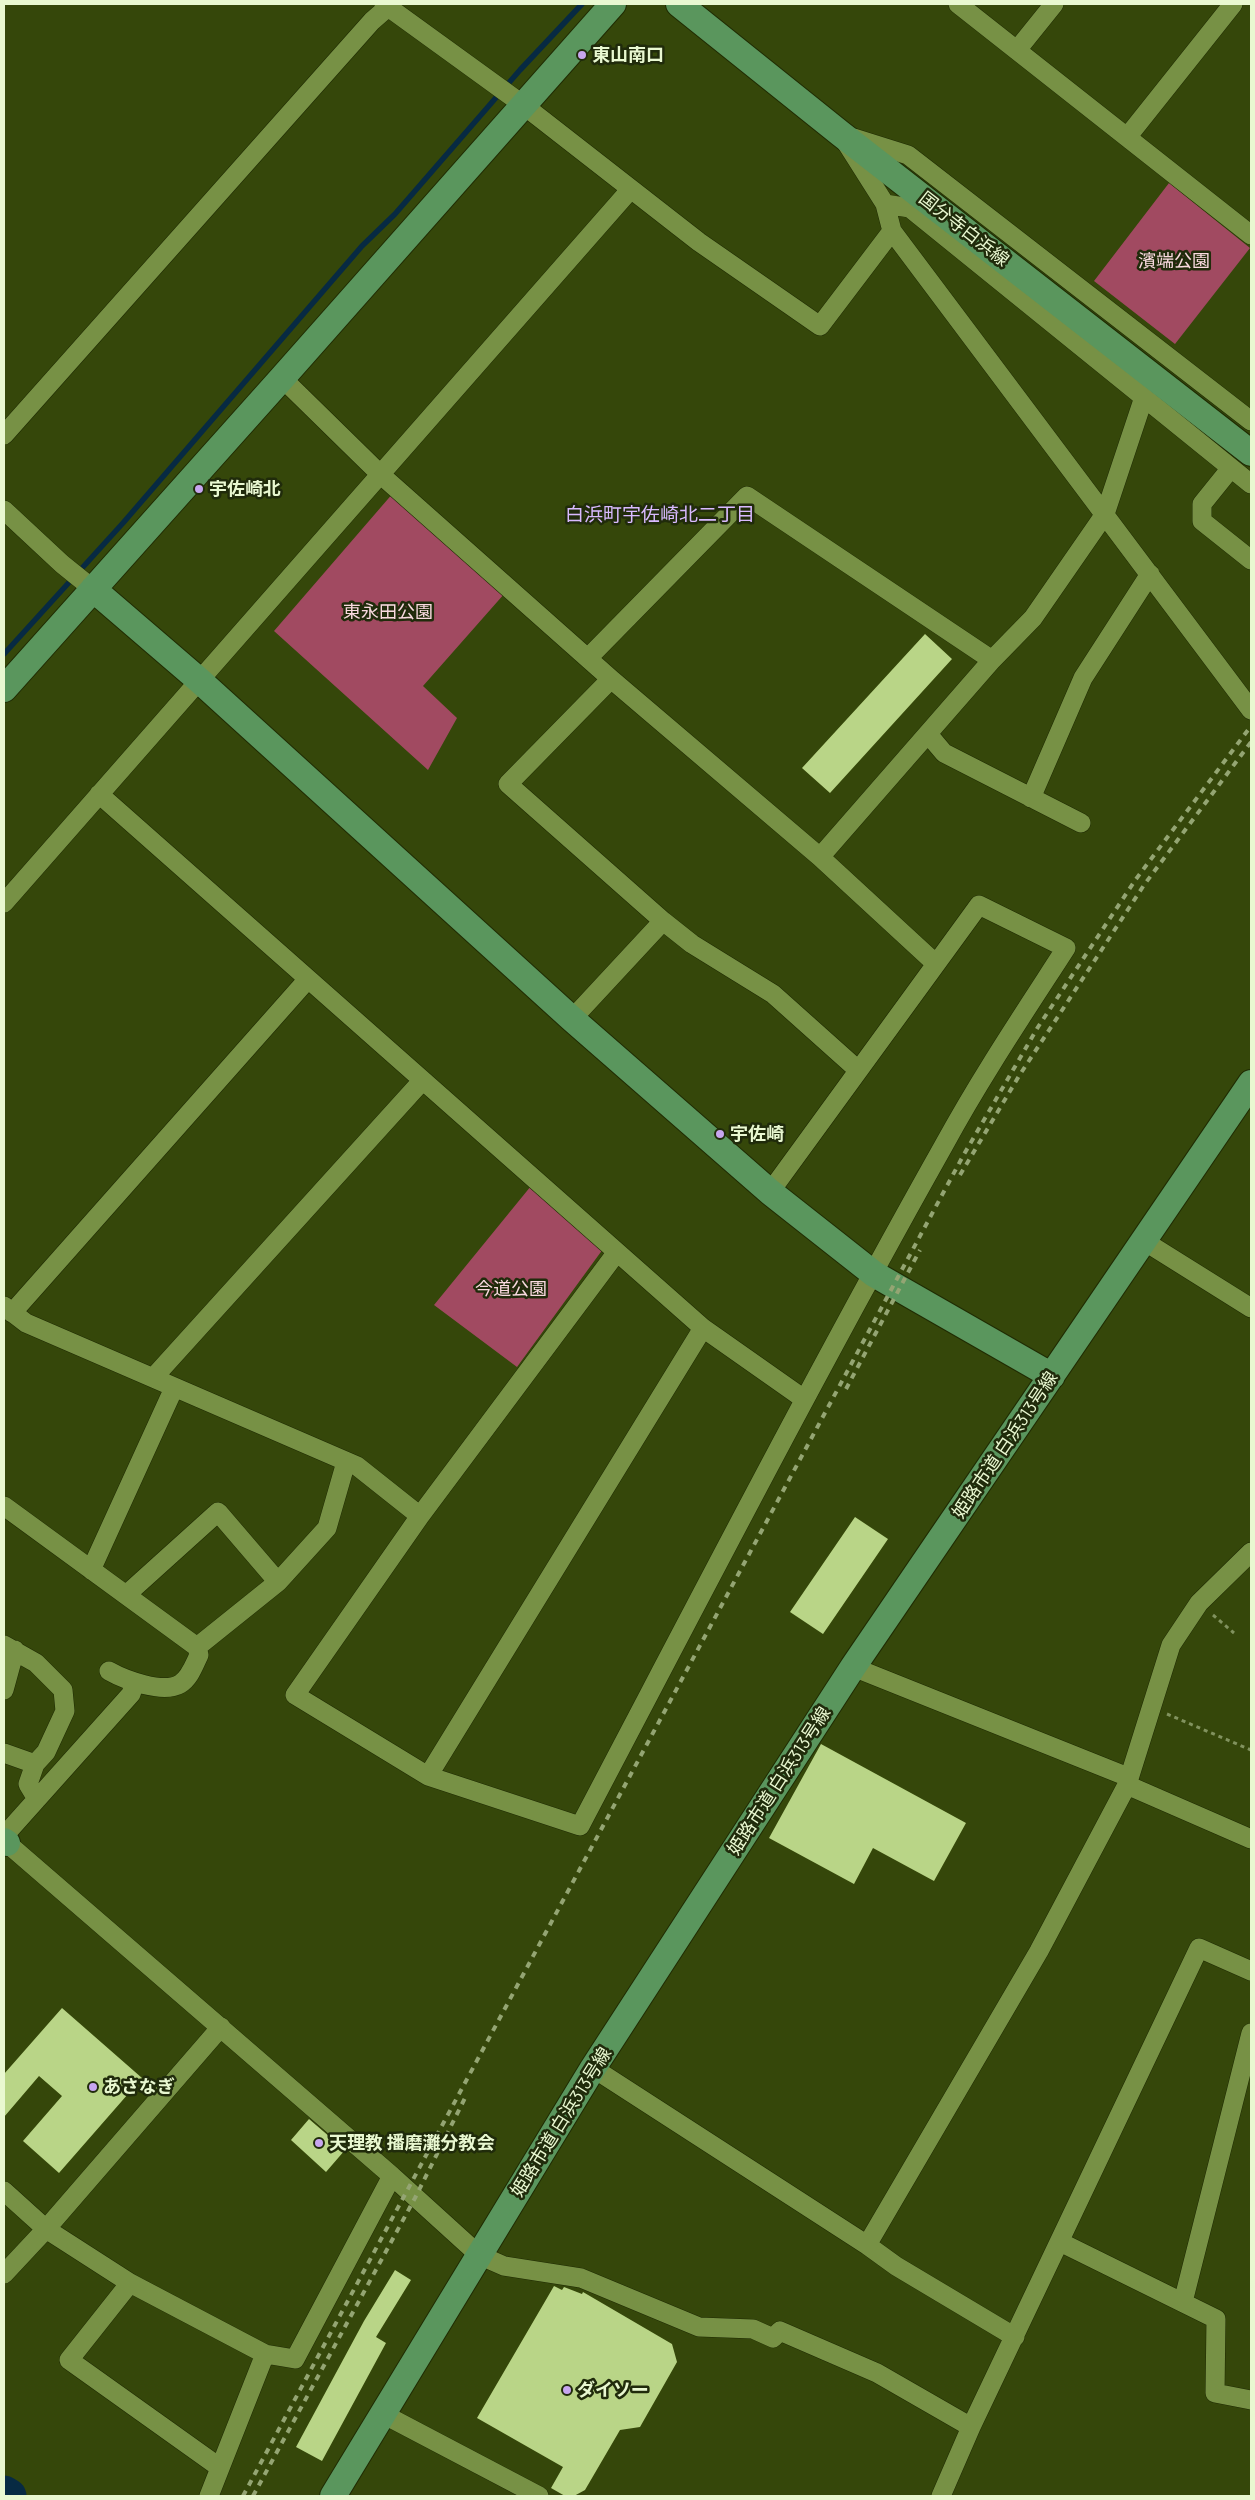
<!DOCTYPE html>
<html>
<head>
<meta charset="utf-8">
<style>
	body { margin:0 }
	#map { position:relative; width:1255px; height:2500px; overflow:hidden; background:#35470a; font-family:Barlow,sans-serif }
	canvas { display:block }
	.frame { position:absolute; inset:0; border:5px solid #e9f8d1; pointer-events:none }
</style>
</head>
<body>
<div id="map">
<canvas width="1255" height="2500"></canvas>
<div class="frame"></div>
</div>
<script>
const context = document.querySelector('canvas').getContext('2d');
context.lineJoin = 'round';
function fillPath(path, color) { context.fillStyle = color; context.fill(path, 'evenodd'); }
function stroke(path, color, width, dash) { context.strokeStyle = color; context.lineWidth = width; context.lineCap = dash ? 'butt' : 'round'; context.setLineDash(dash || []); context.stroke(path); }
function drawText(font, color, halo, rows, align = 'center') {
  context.font = font + ' Barlow,"Noto Sans JP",sans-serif'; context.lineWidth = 5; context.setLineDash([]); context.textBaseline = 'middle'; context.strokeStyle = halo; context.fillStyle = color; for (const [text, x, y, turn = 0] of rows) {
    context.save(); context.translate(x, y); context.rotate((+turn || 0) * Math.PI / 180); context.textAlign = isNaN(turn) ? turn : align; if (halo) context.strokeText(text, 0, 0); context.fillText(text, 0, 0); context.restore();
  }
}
fillPath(new Path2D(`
	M1169,183L1250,248L1175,344L1094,281Z
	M394,492L505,593L423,686L457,718L428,770L274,631Z
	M531,1186L603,1249L517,1367L434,1305Z`), '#a14a61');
stroke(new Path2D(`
	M4,654L123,523L362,246L395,214L520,70L582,4`), '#072a43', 5.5);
stroke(new Path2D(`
	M4,2493L9,2496`), '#072a43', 35);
fillPath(new Path2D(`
	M925,634L952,659L830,793L802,768Z
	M855,1517L888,1539L823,1634L790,1612Z
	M821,1744L966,1823L934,1881L873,1848L854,1884L769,1838Z
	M62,2008L142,2078L59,2173L23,2141L62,2096L39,2076L4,2117V2074Z
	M309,2119L345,2150L326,2172L291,2140Z
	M395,2270L411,2280L376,2337L386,2343L322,2461L296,2447L364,2321Z
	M554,2286L562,2290L564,2287L582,2294L583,2292L672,2344L677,2362L640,2427L620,2430L585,2490L574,2496H565L551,2488L563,2467L477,2418Z`), '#b9d587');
const street = new Path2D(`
	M384,4L522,104L699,242L820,326L892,231
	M958,4L1251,235
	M1017,50L1054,4
	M1128,136L1233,4
	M854,138L908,155L1251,421
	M847,144L885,204L892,231L1251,710
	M885,204L910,208L1251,484
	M282,378L380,474L611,679L820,857L935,963
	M4,435L372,21L388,7
	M1231,468L1202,504V521L1251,560
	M4,510L62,564L93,589
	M588,658L747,496L992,660
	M928,734L944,753L1081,823
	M99,794L703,1328L804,1399
	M1031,798L1083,678L1150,574
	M820,857L992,660L1033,618L1105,514L1144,397
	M4,903L630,190
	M663,921L692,944L773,994L858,1070
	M572,1019L663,921L508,784L611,679
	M1144,1241L1251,1308
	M617,1252L420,1516L295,1695L428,1776L580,1826C700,1598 818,1369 944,1145C981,1077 1024,1013 1066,948L979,905L770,1192
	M4,1306L26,1323L357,1466L420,1516
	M12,1313L308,979
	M153,1378L422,1081
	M4,1506L197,1647L278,1582L327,1528L346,1462
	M91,1570L174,1388
	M126,1595L218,1512L278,1582
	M4,1645L36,1663L63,1690L65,1711L46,1752L35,1764L28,1784L37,1799
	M853,1667L1128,1777
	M109,1671C125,1680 163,1694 180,1684C190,1678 194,1665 199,1655L197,1647
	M4,1690L15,1650
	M4,1753L35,1764
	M428,1776L703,1328
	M1127,1785L1251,1839
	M4,1836L131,1694L135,1682
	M4,1846L7,1843L392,2176L479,2255L504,2266L581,2278L699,2327L753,2329L773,2338L780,2331L877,2373L971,2427
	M593,2068L867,2245L896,2266L1015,2337
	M4,2191L46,2229L130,2283L265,2354L209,2496
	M1060,2242L1216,2319L1215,2393L1251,2400
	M867,2245L1039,1951L1127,1785L1171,1645L1199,1603L1251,1552
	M4,2274L46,2229L221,2027
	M130,2283L69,2360L219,2467
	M1183,2302L1251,2033
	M265,2354L295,2359L392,2176
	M383,2414L539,2496
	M941,2496L971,2427L1199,1948L1251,1971`);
const secondary = new Path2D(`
	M679,4L841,134L1251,453
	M93,589L200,681L572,1019L770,1192L874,1274L1052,1376
	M4,689L282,378L613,4
	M4,1841L7,1843
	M333,2496L593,2068L853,1667L1251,1083`);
stroke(street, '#1f2b03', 20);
stroke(secondary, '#1f2b03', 28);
stroke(new Path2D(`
	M1213,1615L1234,1633
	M1167,1714L1251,1750`), '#81925e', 3, [4, 4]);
stroke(street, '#779145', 19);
stroke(secondary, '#5a965d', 26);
stroke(new Path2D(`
	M960,1175L1019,1076L1144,885L1251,742
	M846,1389L920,1250
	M243,2496L963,1156L1038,1027L1136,879L1251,726
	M253,2496L415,2198L465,2098`), '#94a573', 4, [6, 6]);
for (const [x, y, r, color] of [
	[582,55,5,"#c7a6ef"],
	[199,489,5,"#c7a6ef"],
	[720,1134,5,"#c7a6ef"],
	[93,2087,5,"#c7a6ef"],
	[319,2143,5,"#c7a6ef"],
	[567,2390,5,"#c7a6ef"]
]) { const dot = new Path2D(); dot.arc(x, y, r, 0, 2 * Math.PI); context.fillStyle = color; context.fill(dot); stroke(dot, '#202b0b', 2); }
drawText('bold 18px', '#e9f8d1', '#202b0b', [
	["東山南口",592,55],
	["宇佐崎北",209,489],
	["宇佐崎",730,1134],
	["あさなぎ",103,2087],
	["天理教 播磨灘分教会",329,2143],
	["ダイソー",577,2390]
], 'left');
drawText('18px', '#e9f8d1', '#202b0b', [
	["国分寺白浜線",964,229,38],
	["姫路市道 白浜313号線",1005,1445,-56],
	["姫路市道 白浜313号線",779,1781,-57],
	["姫路市道 白浜313号線",561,2122,-58]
]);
drawText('18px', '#fadae0', '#202b0b', [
	["濱端公園",1174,261],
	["東永田公園",388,612],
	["今道公園",511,1289]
]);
drawText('19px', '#d9baff', '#202b0b', [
	["白浜町宇佐崎北二丁目",660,515]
]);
</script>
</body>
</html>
